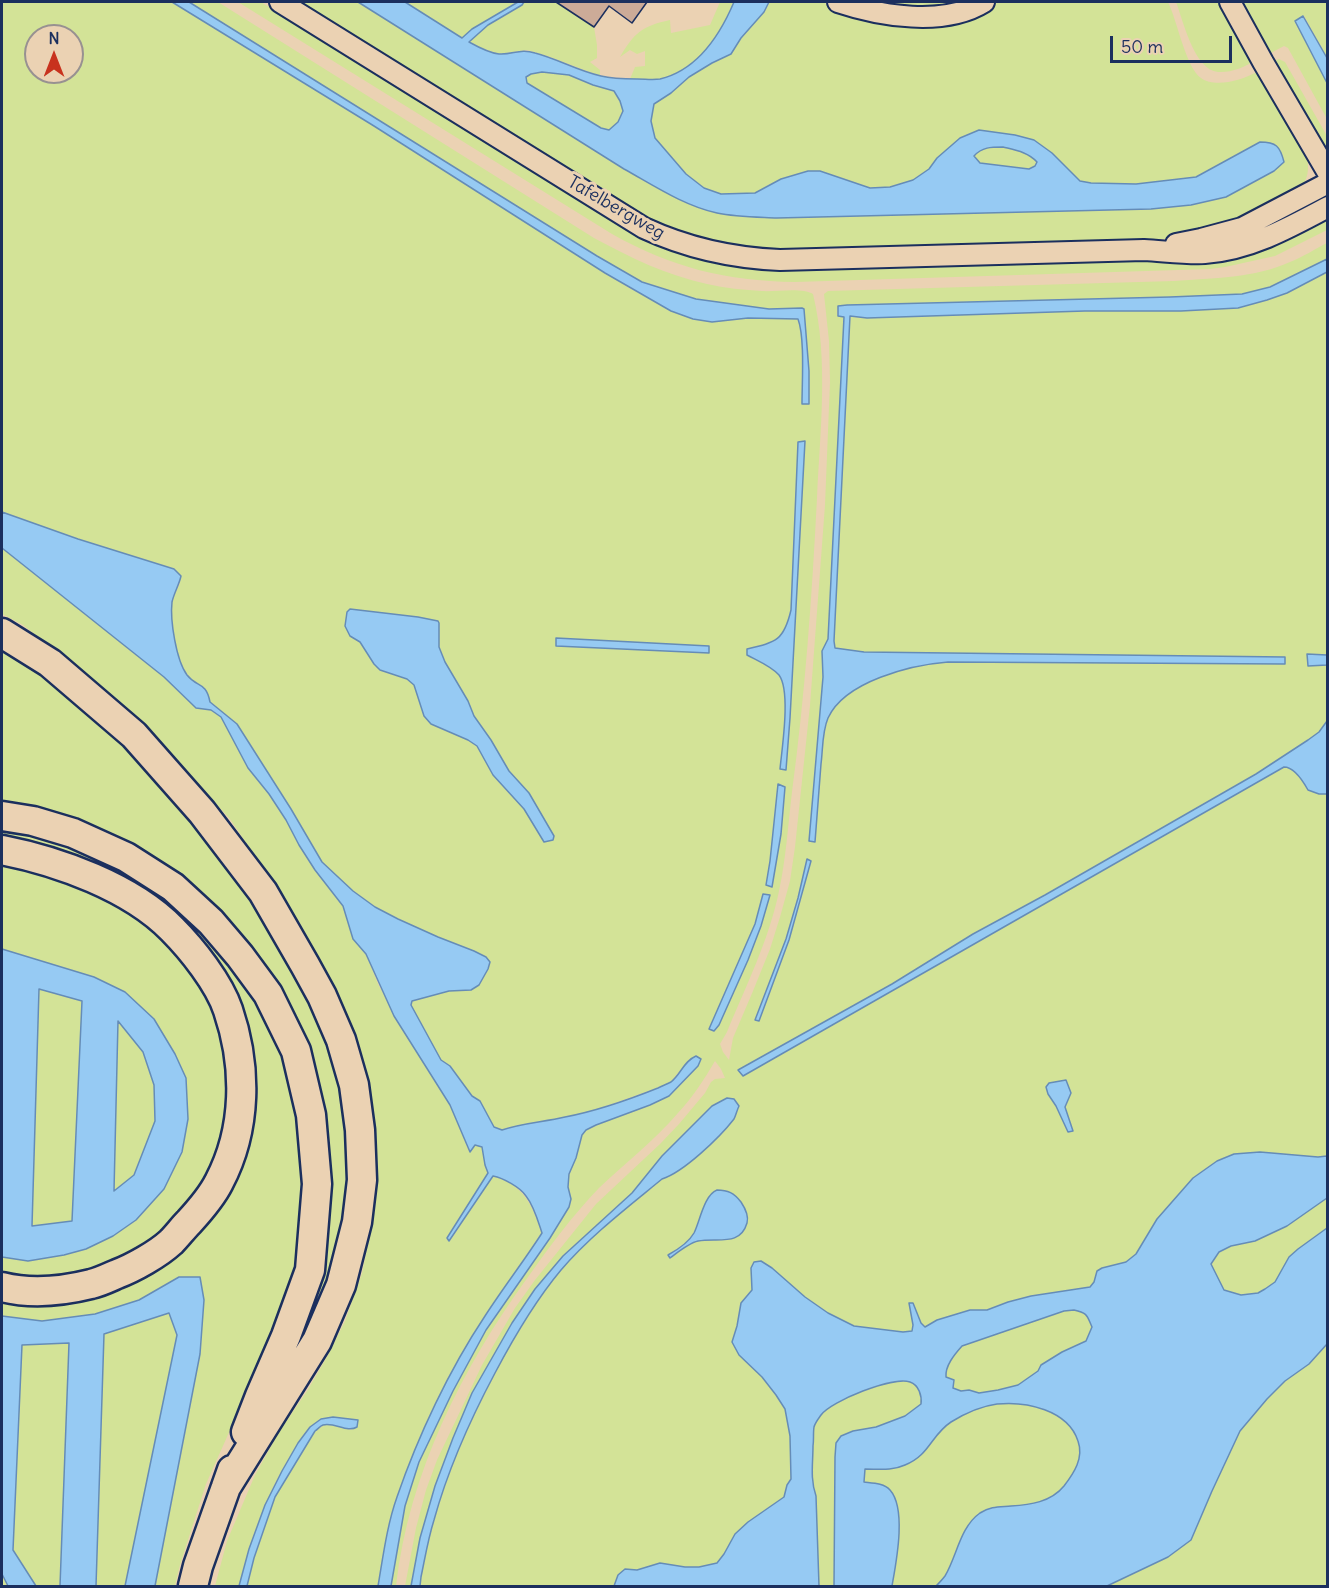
<!DOCTYPE html>
<html>
<head>
<meta charset="utf-8">
<style>
	body { margin:0 }
	#map { position:relative; width:1329px; height:1588px; overflow:hidden; background:#ebd2b3; font-family:Delius,sans-serif }
	canvas { display:block }
	.frame { position:absolute; inset:0; border:3px solid #1b2f5e; pointer-events:none }
	.north { position:absolute; left:24px; top:24px; width:60px; height:60px; box-sizing:border-box; background:#ebd2b3; border:2px solid #989191; border-radius:50%; rotate:0deg; font-size:16px; font-weight:700; line-height:24px; text-align:center; color:#1b2f5e }
	.north::after { content:''; display:block; margin:auto; width:21px; height:27px; background:#c8321e; clip-path:polygon(50% 0,100% 100%,50% 72%,0 100%) }
	.scale { position:absolute; left:1110px; top:36px; width:122px; height:27px; box-sizing:border-box; border:3px solid #1b2f5e; border-top:0; padding-left:8px; font-size:18px; line-height:21px; white-space:nowrap; color:#1b2f5e; -webkit-text-stroke:4px #ebd2b3; paint-order:stroke }
</style>
</head>
<body>
<div id="map">
<canvas width="1329" height="1588"></canvas>
<div class="frame"></div>
<div class="north">N</div>
<div class="scale">50 m</div>
</div>
<script>
const context = document.querySelector('canvas').getContext('2d');
context.lineJoin = 'round';
function fillPath(path, color) { context.fillStyle = color; context.fill(path, 'evenodd'); }
function stroke(path, color, width, dash) { context.strokeStyle = color; context.lineWidth = width; context.lineCap = dash ? 'butt' : 'round'; context.setLineDash(dash || []); context.stroke(path); }
function drawText(font, color, halo, rows, align = 'center') {
  context.font = font + ' Delius,sans-serif'; context.lineWidth = 6; context.setLineDash([]); context.textBaseline = 'middle'; context.strokeStyle = halo; context.fillStyle = color; for (const [text, x, y, turn = 0] of rows) {
    context.save(); context.translate(x, y); context.rotate((+turn || 0) * Math.PI / 180); context.textAlign = isNaN(turn) ? turn : align; if (halo) context.strokeText(text, 0, 0); context.fillText(text, 0, 0); context.restore();
  }
}
fillPath(new Path2D(`
	M2,2H172L374,126L631,289L712,322L748,318H782L802,308L769,309L696,299L642,282L597,256L189,2H218L594,238C631,258 666,275 707,284C725,288 744,290 762,291C776,292 802,287 813,294C829,360 820,431 817,498C812,596 805,695 792,792C788,825 786,859 779,891C769,940 746,986 727,1032L720,1044L723,1052L729,1060L733,1038L753,991L770,949L780,917L790,881L795,847L810,705L825,505L830,382L829,341L824,294L828,291L1174,281C1213,278 1255,278 1290,262C1303,257 1315,249 1327,243V259L1270,287L1242,294L1170,297L847,305L838,306L837,314L840,316L867,318L1085,311H1181L1267,300L1287,293L1327,272V1586H405L416,1528L426,1490L437,1460L482,1365L515,1308L535,1280L596,1204L660,1144L679,1124L705,1093L711,1082L715,1079L725,1078L721,1069L715,1061C704,1080 692,1098 678,1113C654,1141 625,1163 599,1188C573,1215 550,1246 528,1277C462,1368 409,1473 396,1586H391L405,1506L419,1462L453,1391L486,1330L549,1239L569,1207L571,1199L568,1187L569,1174L576,1158L582,1135L586,1130L596,1125L650,1105L669,1096L698,1066L678,1073L671,1082L660,1087L601,1108L565,1118L511,1127L502,1130L494,1127L480,1101L472,1096L450,1066L441,1060L410,1005L412,1001L449,991L471,990L479,985L488,969L486,957L474,951L438,937L398,919L375,907L353,891L322,862L291,809L237,724L210,702C206,681 196,687 187,674C175,658 168,619 172,600C174,595 177,589 180,583L126,555L28,522L2,512ZM36,36H72V72H36Z
	M238,2H261L572,196L655,244L699,259L730,266L768,271H804L1189,260L1327,218V230L1275,256L1225,267L1210,269L795,282C726,281 673,268 612,234Z
	M297,2H358L624,169C653,185 684,206 717,213C736,217 757,217 777,218L1151,209L1260,142L1196,177L1136,184L1091,183L1080,181L1034,140L1015,135L979,130L937,158L929,169L913,180L890,187L870,188L820,171H808L781,179L755,193L721,194L704,188L686,174L654,138L651,121L654,104L671,93L689,77L712,63L731,54L741,38L764,12L769,2H822L860,16L898,22L946,25L951,24L995,2H1168C1177,20 1186,68 1201,78C1210,85 1227,83 1237,80C1245,78 1252,74 1259,71L1261,72L1307,157C1311,179 1303,186 1289,201L1190,237L1137,241L777,251L728,247L678,234L646,220Z
	M405,2H518L472,29L462,38Z
	M524,2H565L562,6L594,27L597,45V58L590,62L600,70V76L550,57L527,50L499,54L484,49L468,42L488,25L522,5Z
	M720,2H734C721,34 697,73 659,79C650,81 639,79 630,79L635,67L645,66V51L637,54L630,50L620,57C634,33 642,26 670,20L671,33L710,25Z
	M852,2H970L938,9Z
	M1176,2H1221L1255,61C1244,67 1231,73 1218,72C1194,70 1183,20 1176,2Z
	M1238,2H1327V58L1304,16L1295,21L1327,83V119L1288,48L1284,46L1267,55Z
	M1279,59L1285,62L1327,136V151L1320,145L1272,62Z
	M542,72L569,75L593,85L614,91L620,101L623,111L618,122L609,130L601,129L527,83L526,77L531,74Z
	M987,147C1004,147 1025,149 1037,162L1035,166L1029,169L980,163L974,156L979,150Z
	M2,548L164,677L196,708L211,710L221,717L248,768L269,794L286,820L299,845L343,906L353,939L366,954L379,986L432,1077L450,1105L469,1151L475,1145L482,1147L485,1165L489,1173L450,1241L492,1176C524,1184 532,1205 542,1233L484,1317L453,1369L420,1438L396,1499L378,1586H247L254,1558L275,1497L315,1431L324,1425H335L351,1430L358,1420L348,1419L310,1427C272,1477 255,1527 239,1586H215L227,1541L255,1475L279,1432L307,1391L328,1355L345,1321L362,1273L374,1214L376,1173V1134L369,1084L350,1022L302,927L230,819L125,707L23,625L2,614Z
	M2,637L49,671L205,821L335,1041L356,1188L315,1337L263,1366L235,1419L206,1484L180,1565L175,1586H2Z`), '#d3e397');
const water = new Path2D(`
	M172,2H189L597,256L642,282L696,299L769,309L802,308L804,309L809,371V404H802C802,382 805,338 798,319L748,318L712,322L693,319L671,311L605,273L374,126Z
	M358,2H405L462,38L472,29L518,2H524L522,5L488,25L469,42C478,47 489,53 499,54C513,55 520,48 535,53C558,59 578,71 601,76C613,79 625,79 637,79C645,79 653,80 660,79C698,70 720,35 734,2H769L764,12L741,38L731,54L712,63L689,77L671,93L654,104L651,121L655,138L686,174L704,188L721,194L755,193L781,179L808,171H820L870,188L890,187L913,180L929,169L937,158L960,138L979,130L1015,135L1034,140L1052,153L1080,181L1091,183L1136,184L1196,177L1260,142C1276,142 1280,146 1284,162L1274,171L1226,197L1191,205L1151,209L777,218C757,217 736,217 717,213C684,206 653,185 624,169ZM542,72L569,75L593,85L614,91L620,101L623,111L618,122L609,130L601,128L527,83L526,77L531,74ZM1003,147C1015,150 1028,152 1037,162L1035,166L1029,169L980,163L974,156C982,147 991,147 1003,147Z
	M1303,16L1327,58V83L1295,21Z
	M1327,259V272L1287,293L1267,300L1238,308L1181,311H1085L867,318L850,316L834,641L835,648L864,652L1285,657V664L948,662C911,665 845,681 828,718C822,732 823,749 821,764C819,790 817,816 815,842L809,841L823,677L822,651L828,639L844,317L838,316V306L847,305L1170,297L1242,294L1270,287Z
	M805,441L790,718L786,770L780,769C782,748 791,691 779,675C771,666 758,661 747,655V649C777,642 784,640 791,610L798,442Z
	M2,512L78,539L174,569L181,576C179,585 174,593 172,602C170,620 176,660 187,675C197,688 206,681 210,702L237,724L291,809L322,862L353,891L375,907L398,919L438,937L474,951L486,957L490,962L488,969L479,985L471,990L449,991L412,1001L411,1005L441,1060L450,1066L472,1096L480,1101L494,1127L502,1130C522,1123 544,1122 565,1117C597,1111 628,1100 658,1088C662,1086 667,1084 671,1082C681,1074 684,1061 696,1056L701,1059L698,1066L669,1096L650,1105L596,1125L586,1130L582,1135L576,1158L569,1174L568,1187L571,1199L569,1207L550,1238L486,1330L453,1391L419,1462L405,1506L391,1586H378C383,1557 387,1525 397,1497C418,1436 449,1370 485,1316C503,1288 524,1261 542,1233C538,1221 534,1206 526,1196C520,1187 503,1178 493,1176L449,1241L447,1238L488,1173L485,1165L482,1147L475,1145L470,1152L450,1105L394,1016L366,954L353,939L343,906L315,870L299,845L286,820L269,794L248,768L221,717L211,710L196,708L164,677L2,548Z
	M350,609L418,617L438,621L439,623V647L445,662L468,701L474,716L491,740L509,771L529,793L554,836L553,840L544,842L524,809L493,775L477,746L468,740L431,724L424,716L414,685L407,679L380,670L374,664L360,642L350,636L345,626L347,612Z
	M556,638L709,646V653L556,646Z
	M1307,654L1327,655V665L1308,666Z
	M1327,721V794H1319L1308,790C1303,781 1294,767 1284,767L743,1076L738,1070L892,984L973,934L1045,895L1256,774L1308,740L1319,732Z
	M778,784L785,787L781,834L772,887L766,885L770,861Z
	M807,859L811,861L789,940L759,1021L755,1020L786,939L798,898Z
	M763,894L770,895L761,926L748,960L719,1025L714,1031L709,1029L755,924Z
	M2,949L94,977L125,992L154,1019L175,1054L186,1078L188,1119L182,1152L164,1189L136,1220L113,1236L86,1249L64,1255L28,1261L2,1257ZM39,989L82,1001L72,1221L32,1226ZM118,1021L143,1052L154,1085L155,1121L134,1175L114,1191Z
	M1066,1080L1071,1093L1065,1107L1073,1131L1068,1132L1056,1106L1048,1094L1046,1087L1049,1083Z
	M727,1098L734,1099L739,1106C737,1110 736,1115 734,1119C720,1137 684,1172 662,1179C628,1207 590,1236 561,1270C535,1301 514,1337 495,1373C470,1420 448,1469 434,1520C428,1539 425,1558 421,1577L420,1586H411L420,1538L435,1486L453,1438L472,1393L512,1323L535,1289L563,1256L632,1193L662,1156L712,1106Z
	M1260,1152L1318,1157L1327,1156V1198L1287,1226L1255,1241L1231,1246L1219,1252L1211,1264L1224,1290L1241,1295L1258,1293L1265,1289L1275,1282L1289,1257L1298,1249L1327,1228V1344L1309,1364L1285,1381L1267,1399L1240,1431L1212,1491L1191,1540L1168,1557L1107,1586H936C939,1583 942,1580 945,1576C957,1556 960,1527 980,1513C991,1506 999,1507 1011,1506C1030,1505 1051,1502 1064,1486C1074,1473 1084,1458 1078,1441C1068,1410 1026,1401 997,1404C982,1406 964,1414 951,1422C931,1435 930,1455 905,1465C892,1471 879,1469 865,1469L864,1482C872,1483 884,1483 890,1490C907,1509 896,1563 892,1586H834L835,1457L836,1443L841,1436L853,1431L876,1427L905,1416L921,1404C922,1396 919,1385 910,1382C893,1376 831,1401 821,1415C819,1418 815,1423 814,1427C813,1433 814,1440 813,1446C813,1463 810,1479 816,1496L819,1586H614L618,1575L625,1569L637,1570L660,1563L685,1567H699L717,1563L724,1554L735,1534L748,1522L784,1497L787,1485L791,1479L790,1436L785,1409L776,1395L762,1377L739,1355L732,1342L737,1326L741,1303L752,1290L751,1268L754,1262L761,1261L772,1268L805,1297L828,1313L854,1326L903,1332L912,1331L913,1325L909,1303H913L921,1323L925,1327L937,1320L970,1310H987L1008,1302L1031,1296L1090,1287L1094,1282L1097,1271L1102,1268L1126,1262L1136,1254L1157,1219L1193,1178L1217,1161L1234,1154ZM1074,1310C1088,1313 1087,1316 1092,1327L1086,1341L1062,1352L1041,1365L1038,1371L1018,1385L998,1390L979,1393L969,1390L961,1391L953,1388L954,1380L946,1377C945,1366 954,1355 962,1346L1064,1311Z
	M717,1190C728,1190 734,1193 741,1202C745,1208 749,1216 747,1223C740,1247 717,1237 698,1241C689,1243 678,1252 670,1258L668,1255C677,1250 689,1242 694,1233C700,1221 704,1195 717,1190Z
	M179,1277H200L204,1300L200,1354L155,1586H125L177,1335L169,1313L104,1334L96,1586H60L69,1343L22,1345L13,1550L36,1586H8L2,1574V1316L42,1321L95,1314L139,1300Z
	M333,1417L358,1420L357,1427C347,1433 335,1422 323,1425C320,1426 318,1429 315,1431L275,1497L254,1558L247,1586H239L249,1549L265,1505L282,1471L298,1443L310,1427L321,1419Z`);
fillPath(water, '#96caf3');
stroke(water, '#658cb7', 1.5);
const building = new Path2D(`
	M556,2H647L632,23L609,6L594,27Z`);
fillPath(building, '#ccab98');
stroke(building, '#1b2f5e', 1.5);
const minor = new Path2D(`
	M280,2L644,228C687,248 732,258 780,260L1144,250C1164,251 1185,254 1205,253C1249,250 1289,228 1328,207
	M838,2C880,16 944,27 984,2
	M1230,2L1263,62L1328,173
	M1176,244L1201,239L1242,228L1328,183`);
const highway = new Path2D(`
	M2,633L50,663L134,735L202,812L263,892L305,965L322,996L341,1040L354,1085L360,1130L362,1180L357,1222L341,1285L317,1341L226,1487
	M2,816L33,821L73,833L126,857L173,887L211,922L240,956L268,994L296,1051L311,1115L317,1184L310,1270L286,1336L260,1396L246,1432
	M2,850C58,861 131,887 172,929C192,949 219,983 228,1010C247,1066 247,1129 219,1182C212,1196 200,1210 189,1222C183,1228 177,1236 171,1242C158,1254 133,1268 117,1274C108,1278 100,1282 91,1284C63,1291 30,1294 2,1287
	M193,1586L198,1566L232,1470`);
stroke(minor, '#1b2f5e', 24);
stroke(highway, '#1b2f5e', 33);
stroke(minor, '#ebd2b3', 20);
stroke(highway, '#ebd2b3', 28);
drawText('18px', '#1b2f5e', '#ebd2b3', [
	["Tafelbergweg",616,208,30]
]);
</script>
</body>
</html>
